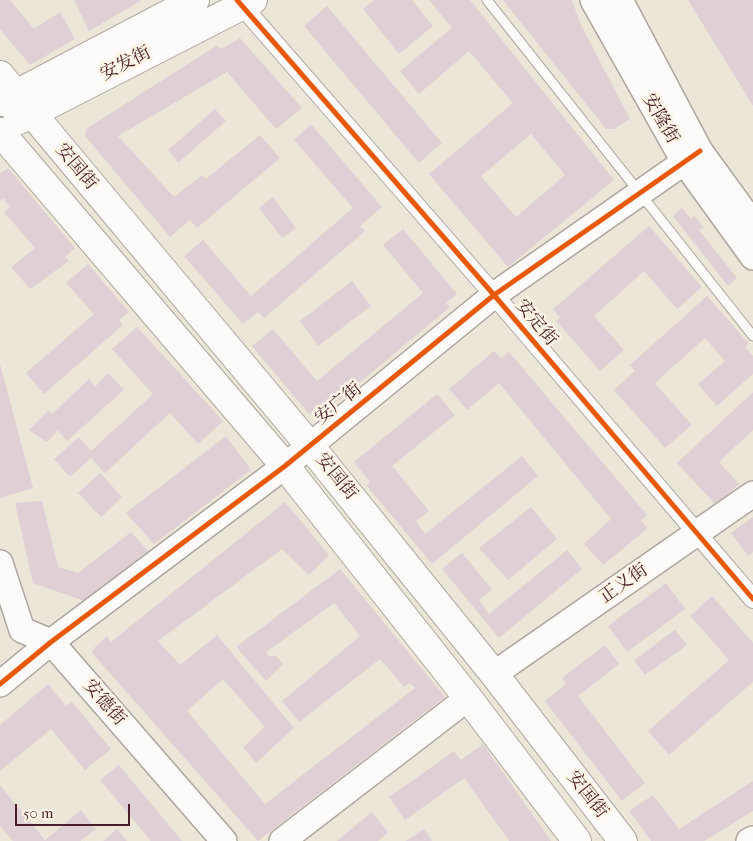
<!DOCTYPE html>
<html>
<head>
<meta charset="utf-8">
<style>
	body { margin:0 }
	#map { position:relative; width:753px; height:841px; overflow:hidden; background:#ece6d9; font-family:"IM FELL French Canon",serif }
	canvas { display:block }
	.scale { position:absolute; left:15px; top:804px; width:115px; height:22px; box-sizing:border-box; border:2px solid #4a1f2b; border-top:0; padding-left:6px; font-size:15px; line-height:18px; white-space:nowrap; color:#4a1f2b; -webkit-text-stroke:4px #fcf5e5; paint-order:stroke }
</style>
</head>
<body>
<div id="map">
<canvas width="753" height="841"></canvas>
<div class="scale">50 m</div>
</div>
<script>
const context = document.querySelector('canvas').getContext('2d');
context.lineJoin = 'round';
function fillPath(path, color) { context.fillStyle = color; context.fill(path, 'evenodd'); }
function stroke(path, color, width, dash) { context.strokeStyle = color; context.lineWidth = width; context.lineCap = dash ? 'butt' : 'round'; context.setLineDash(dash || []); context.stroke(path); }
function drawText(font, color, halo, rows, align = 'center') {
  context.font = font + ' "IM FELL French Canon","Noto Serif SC",serif'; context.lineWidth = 5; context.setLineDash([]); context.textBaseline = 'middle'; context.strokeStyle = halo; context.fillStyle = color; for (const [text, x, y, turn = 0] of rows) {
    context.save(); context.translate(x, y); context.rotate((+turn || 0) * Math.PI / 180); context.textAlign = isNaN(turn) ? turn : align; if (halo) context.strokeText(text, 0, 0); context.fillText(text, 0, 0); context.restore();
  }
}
fillPath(new Path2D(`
	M0,0H10L34,29L60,12L75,39L30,65L0,29Z
	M74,0H142L89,31Z
	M374,0H412L433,26L399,54L363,9Z
	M429,0H470L614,180L508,267L429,174L513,103L469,51L419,94L400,71L452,28ZM531,134L565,175L516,217L481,176Z
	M503,0H572L581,25L630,119L614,129H606Z
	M688,0H753V106Z
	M327,6L442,143L419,163L304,26Z
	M240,38L302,108L276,129L227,72L118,136L174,197L202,175L206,179L260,135L280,158L197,228L190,220L170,237L85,136L86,129L216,46L222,49Z
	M215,109L226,121L178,163L168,150Z
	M311,124L382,207L360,226L365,231L264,318L258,312L243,324L184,256L203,240L251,296L353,208L294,140Z
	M8,168L75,248L65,257L69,261L30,289L11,267L35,248L4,212L10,207L3,198L0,201V173Z
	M273,197L296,228L282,238L259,208Z
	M682,208L691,219L694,216L704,228L699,230L737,278L728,286L673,216Z
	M649,226L702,287L677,309L644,271L594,316L624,350L600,371L556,321L560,318L553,309Z
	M403,229L457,294L446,303L450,307L323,413L318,406L309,414L252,346L273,329L317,381L423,293L383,245Z
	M88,264L129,312L119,320L123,325L44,394L26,373L94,314L66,283Z
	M352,281L371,306L318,346L300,321Z
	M707,296L749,344L745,347L753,356V374L717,406L698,384L725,361L705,338L655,383L692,425L665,448L614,390L635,371L630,365Z
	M137,327L223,421L198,444L170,413L105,473L91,458L70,477L54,459L79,437L91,451L153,394L112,349Z
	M494,351L501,358L509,352L647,515L641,521L648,528L603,565L584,544L611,519L499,383L467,410L449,389Z
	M0,364L33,488L0,498Z
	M108,373L124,390L67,441L58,430L47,442L29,430L49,410L52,414L89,379L95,387Z
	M753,392V430L719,462L739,484L716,505L677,463Z
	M437,394L455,415L392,466L429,511L416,521L425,534L522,456L538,476L432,564L367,486L370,482L354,462Z
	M226,436L251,470L154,544L126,513Z
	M100,473L122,497L101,517L78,493Z
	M42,501L58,567L78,573L131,532L149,552L84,601L33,583L15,503Z
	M285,502L329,555L309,575L282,549L158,641L180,665L217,635L294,728L256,763L243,747L265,727L223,679L187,711L265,804L415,688L410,683L404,687L380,659L299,722L282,701L360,636L334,603L266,652L270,657L275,655L283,664L266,681L236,647L340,569L445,697L258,841L92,653L95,647L107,636L111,642Z
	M531,507L557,539L508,580L479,548Z
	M753,517V552L748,556L731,533Z
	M567,550L582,569L499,638L442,569L462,553L492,589L479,600L489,614Z
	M666,583L685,609L627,652L608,626Z
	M712,596L753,643V682L669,755L648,731L729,660L690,616Z
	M675,630L687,645L645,675L634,660Z
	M605,645L619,664L578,696L645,783L622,801L545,701L566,684L562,678Z
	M48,684L66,706L72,702L111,749L85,770L51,729L0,771V725Z
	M483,744L551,841H509L464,778L405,820L389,797L454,751L461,760Z
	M119,765L182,841H151L100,780Z
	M753,781V811L704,841H651L629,811L653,795L679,829Z
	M0,785L45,840L81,810L96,829L80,841H13L0,826Z
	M372,812L388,832L378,841H337Z
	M117,829L127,841H103Z
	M424,829L432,841H405Z`), '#ded0d5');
const lane = new Path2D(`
	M487,0L753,336`);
const street = new Path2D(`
	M237,0L494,295L753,599`);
const secondary = new Path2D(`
	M593,0L685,163L753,257
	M620,0L700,151L753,224
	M0,563L22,630L51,642L224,841
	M494,674L753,494
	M0,684L51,642L285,466L494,295L700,151
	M282,841L468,698
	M749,841L753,839`);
const primary = new Path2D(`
	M0,75L310,446L494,674L623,841
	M1,102L195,0
	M17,121L253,0
	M0,132L285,466L468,698L577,841`);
stroke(lane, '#aea59f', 11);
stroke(street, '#aea59f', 20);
stroke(secondary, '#aea59f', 28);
stroke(primary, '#aea59f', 30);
stroke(lane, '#fcfbf9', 9);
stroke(street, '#fcfbf9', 18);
stroke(secondary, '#fcfbf9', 25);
stroke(primary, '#fcfbf9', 28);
stroke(new Path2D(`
	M237,0L494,295L753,599
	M0,684L51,642L285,466L494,295L700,151`), '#e8590c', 5);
drawText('18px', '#4a1f2b', '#fcf5e5', [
	["安发街",126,64,-27],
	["安隆街",660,119,60],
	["安国街",76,167,50],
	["安定街",536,323,50],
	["安广街",339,404,-39],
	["安国街",336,477,51],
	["正义街",624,584,-35],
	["安德街",104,703,49],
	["安国街",587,795,52]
]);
</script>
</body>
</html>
